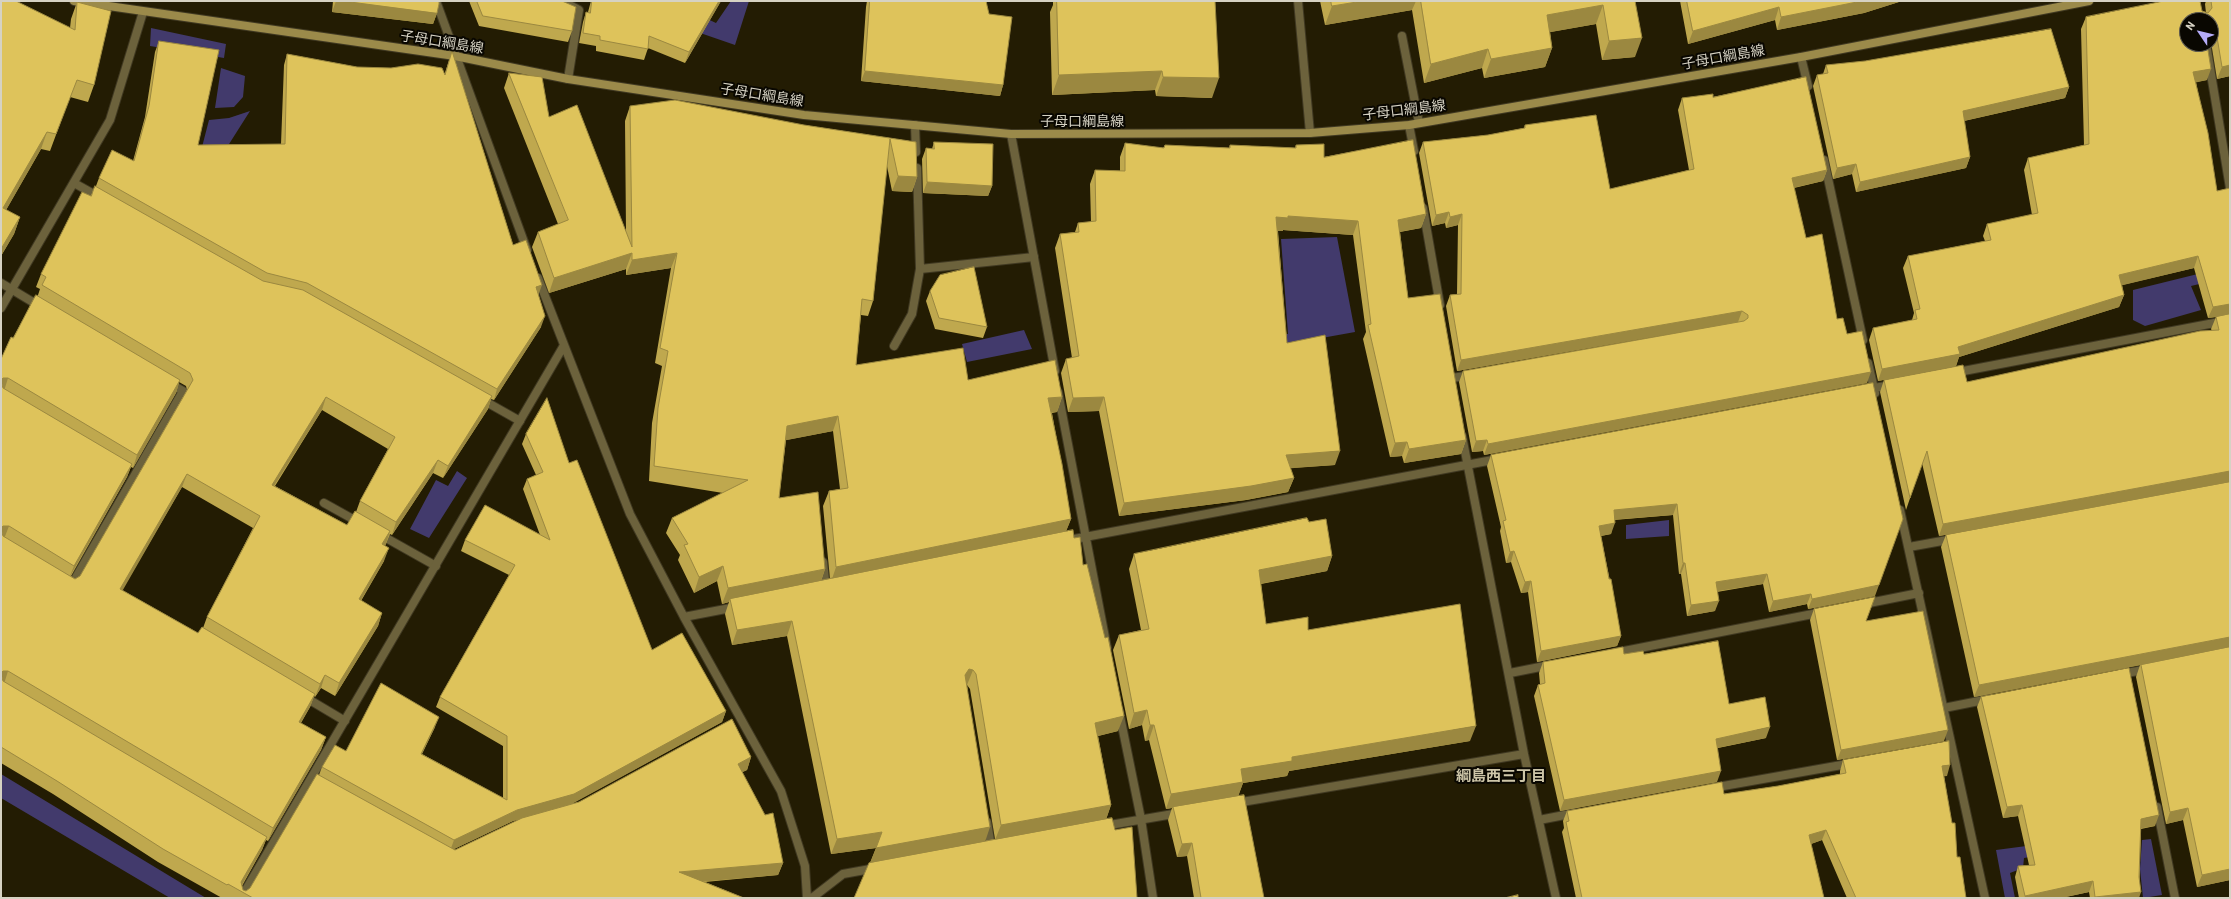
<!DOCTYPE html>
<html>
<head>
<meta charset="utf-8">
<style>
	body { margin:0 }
	#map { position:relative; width:2231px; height:899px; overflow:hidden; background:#231c03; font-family:Barlow,sans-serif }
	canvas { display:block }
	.frame { position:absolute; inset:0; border:2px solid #d6d2c3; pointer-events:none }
	.north { position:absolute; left:2179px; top:12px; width:40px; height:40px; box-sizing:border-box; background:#090701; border:1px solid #5b584f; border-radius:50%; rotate:305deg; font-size:11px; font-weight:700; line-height:16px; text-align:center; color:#d6d2c3 }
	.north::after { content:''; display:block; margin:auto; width:14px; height:18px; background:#b5acf8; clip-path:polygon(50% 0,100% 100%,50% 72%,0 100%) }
</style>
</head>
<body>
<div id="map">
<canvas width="2231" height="899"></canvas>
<div class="frame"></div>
<div class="north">N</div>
</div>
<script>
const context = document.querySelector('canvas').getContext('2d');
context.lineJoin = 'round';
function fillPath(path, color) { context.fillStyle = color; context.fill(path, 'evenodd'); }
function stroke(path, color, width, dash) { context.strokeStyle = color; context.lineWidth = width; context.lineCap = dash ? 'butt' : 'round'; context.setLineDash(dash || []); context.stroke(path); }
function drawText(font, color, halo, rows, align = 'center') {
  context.font = font + ' Barlow,"Noto Sans JP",sans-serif'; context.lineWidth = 4; context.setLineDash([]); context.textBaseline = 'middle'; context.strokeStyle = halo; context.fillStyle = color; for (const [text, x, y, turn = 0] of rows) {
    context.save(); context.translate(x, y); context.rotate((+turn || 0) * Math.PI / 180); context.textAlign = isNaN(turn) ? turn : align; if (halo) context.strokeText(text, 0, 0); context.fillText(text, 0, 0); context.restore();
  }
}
fillPath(new Path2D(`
	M669,1L716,23L731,1H749L735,45L651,16Z
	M151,28L226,44L224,58L150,46Z
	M221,68L245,76L243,97L234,107L215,108Z
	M250,111L224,152L202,147L209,120L229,118Z
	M1337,237L1355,332L1205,359L1207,335L1288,334L1281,239Z
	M2214,270L2216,280L2191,286L2201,310L2145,326L2133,320V290Z
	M1024,330L1032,349L967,362L962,344Z
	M457,471L467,478L429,538L410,529L436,480L448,486Z
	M1669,520V536L1626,539V525Z
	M1,774L206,898H170L1,798Z
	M2151,839L2162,895L2143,898L2140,869L2142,840Z
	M2034,845L2035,856L2024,858L2023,868L2010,873L2015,898H2005L1996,850Z`), '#423a6c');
const lane = new Path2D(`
	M1402,36L1419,123
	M915,125L916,152
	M74,183L101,198
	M920,269L1034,257
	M1,283L41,307
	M894,346L912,314L920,269L917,168
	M1452,378L1471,375
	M481,399L520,421
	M324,503L360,523
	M379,534L436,566
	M1909,547L1953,539
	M823,562L826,589
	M69,584L71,586L183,391L169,383
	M2121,674L2149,669
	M303,696L345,721
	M1944,708L1989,699
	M1712,788L1853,763
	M2157,807L2175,898
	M1539,820L1575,813
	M987,822L991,847`);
const street = new Path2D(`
	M436,1L527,250
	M562,1L579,10L568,79
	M1298,1L1310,133
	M2206,44L2230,188
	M1801,57L1808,86
	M1409,125L1414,151
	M1011,134L1055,371
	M1824,160L1863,340
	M1423,208L1440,305
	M538,278L630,514L684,617L781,791L805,866L807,898
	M1,308L110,120L143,12
	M1868,363L1875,393
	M1953,373L2230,320
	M1863,390L1891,385
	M1058,392L1107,648
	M1462,436L1524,754L1556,898
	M1900,510L1985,898
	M1069,540L1498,459
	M1864,604L1919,593
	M684,617L736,607
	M1614,653L1823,612
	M1510,673L1550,665
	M1119,711L1141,819L1153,898
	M1236,803L1524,754
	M1104,826L1179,813
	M241,898L563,347
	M812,898L843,874L876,868`);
const secondary = new Path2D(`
	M74,1L455,56L568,79L804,115L1011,134L1310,133L1409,125L1801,57L2089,1`);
stroke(lane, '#403922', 10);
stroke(street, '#403922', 10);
stroke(secondary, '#403922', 10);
stroke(lane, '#6c623c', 8);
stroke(street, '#6c623c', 8);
stroke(secondary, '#9b8a4a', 8);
fillPath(new Path2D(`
	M1,1L70,28L71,19L77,2L94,85L88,102L70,97L50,151L41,149L6,210L20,217L14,234L1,256Z
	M333,1H439L437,13L433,24L332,12Z
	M469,1H562L572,31L568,42L479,26Z
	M591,1H721L685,63L648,48L644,60L596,51V46L579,43L583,22L586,12H588Z
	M867,1H986L1003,85L1000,96L861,81L866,7Z
	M1053,1H1215L1212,98L1156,96L1155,90L1052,95L1050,12L1053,5Z
	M1320,1H1635V57L1602,60L1596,24L1550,32L1552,48L1545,67L1484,78L1482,68L1424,83L1412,10L1325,25Z
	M1680,1H1902L1864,13L1777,30L1775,20L1688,44Z
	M2206,1H2230V76L2217,79L2211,42V20H2187L2207,80L2196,82L2217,191L2230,188V880L2197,887L2183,820L2166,824L2136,677L2140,665L1974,697L1941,547L1946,535L2229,483L1939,536L1922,463L1906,510L1880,392L1884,380L1967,382L2212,331L2211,329L2216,317L2208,318L2194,268L2122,285L2124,295L2119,307L1959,357L1956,366L1878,381L1869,340L1873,328L1912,320L1914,313L1903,268L1908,256L1985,241L1983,236L1987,224L2032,215L2024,170L2028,158L2084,145L2081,29L2086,17L2202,11L2206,13L2205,4Z
	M159,41L198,145L281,144L284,65L287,54L357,67L445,73L452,51L513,245L538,296L541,327L494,400L491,399L488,409L443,478L433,473L392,535L390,534L385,546L384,561L361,601L382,613L378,626L335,696L321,688L315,697L314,696L310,707L301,723L326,737L321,750L268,841L266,840L262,850L242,886L243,890L246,891L250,888L319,775L322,767L346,751L435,727L422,754L503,798V746L436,707L440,697L509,575L461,551L465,540L540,535L523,489L527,479L536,475L522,444L526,434L569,463L652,650L726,711L722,722L571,804L751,757L747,770L742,772L783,863L778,875L705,882L744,898H226L223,897L222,898L158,862L53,794L1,763V359L38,295L40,289L36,287L41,274L91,196L96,186L99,178L133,161L145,117L155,52ZM179,382L186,386L187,390L80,576L75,579L71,576L127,477L131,467L133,468L176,393ZM322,410L388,449L360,501L356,512L347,525L275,486ZM182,487L253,528L207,617L203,628L198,633L122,590ZM521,819L455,850L454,849L513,821Z
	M1826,65L2069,87L2065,98L1964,121L1970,157L1966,168L1856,192L1852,174L1833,179L1813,86L1817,75L1823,74Z
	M509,73L549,117L626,232L625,121L630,106L804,125L916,142L917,177L912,192L892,191L887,166L873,301L868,316L861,315L856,365L968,380L1062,397L1057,412L1052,413L1071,519L1066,531L1074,538L1083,565L1118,731L1098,736L1111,805L1106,819L1115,830L870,863L876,848L831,854L787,636L732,645L725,614L729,602L722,604L717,581L694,593L678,560L680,555L666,533L672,518L723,493L649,481L652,423L662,366L655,363L671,268L626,275V269L549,293L532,247L538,232L558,224L504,88ZM833,431L840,489L829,491L823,506L830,579L821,581L825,569L779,498L786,440ZM967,685L970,689L995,839L985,841Z
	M1713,97L1827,170L1823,181L1794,188L1806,238L1837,319L1847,334L1867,383L1484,455L1483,451L1472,452L1459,382L1463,371L1739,322H1738L1457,371L1446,306L1450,295L1457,294L1458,225L1446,228L1445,223L1432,226L1419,153L1423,142L1488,135L1524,128L1525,125L1610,189L1689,170L1678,110L1682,98Z
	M934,142L992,186L988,196L923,193L922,159L926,148L932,149Z
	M1125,143L1163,148L1165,145L1229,148L1230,145L1295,148L1296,145L1324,157L1426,214L1421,228L1400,232L1408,298L1466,440L1461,454L1404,463L1402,456L1390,457L1363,339L1366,332L1353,235L1283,230V231H1278L1287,343L1335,465L1290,468L1294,478L1288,492L1246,500L1119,516L1099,411L1068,412L1061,373L1066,359L1072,358L1055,248L1060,234L1075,232L1078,223L1091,222L1090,184L1095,170L1120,171V157Z
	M930,291L987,327L983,338L935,329L926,301Z
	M1873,383L1875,596L1808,609L1807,604L1769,612L1763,584L1717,592L1715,611L1687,616L1681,574H1679L1673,515L1614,520L1611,534L1601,536L1621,636L1617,646L1537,662L1528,592L1521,593L1511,562L1506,563L1500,531L1501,527L1487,466L1491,455Z
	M1309,522L1332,556L1327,571L1261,584L1266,624L1308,630L1470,741L1289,771L1287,776L1243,783L1238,796L1264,898H1194L1187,856L1177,857L1168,820L1172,808L1166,809L1149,740L1145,741L1142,725L1129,729L1113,650L1119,635L1141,630L1129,569L1134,554Z
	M1814,609L1866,621L1944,741L1837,760L1810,620Z
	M1624,654H1644L1729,704L1766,738L1718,748L1717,782L1560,811L1534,696L1538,685L1540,684L1539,673L1543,662Z
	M1981,697L2155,826L2141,829L2139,898H2090L2089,892L2061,898H2019L2015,877L2018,866L2029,865L2018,816L2003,818L1977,707Z
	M1843,760L1947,776H1944L1957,857L1966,898H1847L1822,840L1811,844L1824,898H1576L1562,832L1564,828L1563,821L1567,811L1724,794L1778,786L1840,774V771Z`), '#bfa84e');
fillPath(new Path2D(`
	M336,1H343L437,13L433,24L332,12Z
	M719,1H721L685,63L689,52Z
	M1363,1H1416L1412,10L1325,25L1332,6Z
	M1862,1H1902L1864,13L1777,30L1781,17Z
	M1603,5L1596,24L1540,34L1547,15Z
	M1779,7L1775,20L1688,44L1693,31Z
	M1642,38L1635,57L1602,60L1609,41Z
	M1552,48L1545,67L1484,78L1491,59Z
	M1488,49L1482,68L1424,83L1431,64Z
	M2230,65V76L2217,79L2222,67Z
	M2211,69L2207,80L2189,84L2193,72Z
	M865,71L1003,85L1000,96L861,81Z
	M1162,71L1155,90L1052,95L1059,75Z
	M1163,77L1219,78L1212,98L1156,96Z
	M2069,87L2065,98L1959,122L1963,111Z
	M47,132L41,149L1,219L3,208Z
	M1970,157L1966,168L1856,192L1860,182Z
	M1856,164L1852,174L1833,179L1837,168Z
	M1827,170L1823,181L1788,189L1792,178Z
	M898,176L917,177L912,192L892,191Z
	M927,182L992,186L988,196L923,193Z
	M1449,212L1445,223L1432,226L1436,215Z
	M1426,214L1421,228L1393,233L1398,220Z
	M1462,214L1458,225L1446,228L1450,217Z
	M1288,216L1358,221L1353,235L1283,230V231H1271L1276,217Z
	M20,217L14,234L1,256V249Z
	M632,253L626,269L549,293L554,278Z
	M677,253L671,268L626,275L632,260Z
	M2198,256L2194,268L2115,287L2119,275Z
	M542,285L538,296L536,287Z
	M2124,295L2119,307L1959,357L1956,366L1878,381L1882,369L1958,347Z
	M2230,304V315L2208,318L2213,307Z
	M1742,311L1738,322L1457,371L1461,360Z
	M545,316L541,327L494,400L497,389Z
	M1871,372L1867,383L1484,455L1488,444Z
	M3,378H8L4,391L1,380Z
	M180,380L176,393L133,468L137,455Z
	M492,396L488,409L443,478L448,466Z
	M326,397L322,410L267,497L272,485Z
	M1062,397L1057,412L1043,413L1048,398Z
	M1104,397L1099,411L1068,412L1073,398Z
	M838,416L833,431L782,441L787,426Z
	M1466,440L1461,454L1404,463L1409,449Z
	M1487,440L1483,451L1472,452L1476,441Z
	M1407,442L1402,456L1390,457L1395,443Z
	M1340,451L1335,465L1281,469L1286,455Z
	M438,460L433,473L392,535L396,522Z
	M132,464L127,477L69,578L74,566Z
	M2230,471V480L2229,483L1939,536L1943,524Z
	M187,474L182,487L116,602L120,589Z
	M1294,478L1288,492L1246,500L1119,516L1124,503Z
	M1677,504L1673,515L1610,520L1614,510Z
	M1071,519L1065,534L831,582L836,567Z
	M1615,523L1611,534L1595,537L1599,526Z
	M3,526H9L4,539L1,528Z
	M390,531L386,544L377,557L382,544Z
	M389,548L384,561L354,612L359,599Z
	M1514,551L1511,562L1506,563L1510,552Z
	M1332,556L1327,571L1254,585L1259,570Z
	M1683,563H1685L1681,574H1679Z
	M723,566L717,581L694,593L699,577Z
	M825,569L820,584L730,599L729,602L722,604L728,588Z
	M1767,574L1763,584L1712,592L1716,582Z
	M1531,581L1528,592L1521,593L1525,582Z
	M1879,585L1875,596L1808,609L1812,599Z
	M1811,594L1807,604L1769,612L1773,601Z
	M1719,601L1715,611L1687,616L1691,605Z
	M382,613L378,626L335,696L339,683Z
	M792,621L787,636L732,645L737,630Z
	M1621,636L1617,646L1537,662L1541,651Z
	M2230,637V648L1974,697L1979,685Z
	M969,669L973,670L967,685H964L965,675Z
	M3,671H8L4,684L1,673Z
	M325,675L321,688L315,697L320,684Z
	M315,694L310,707L294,734L299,722Z
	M1147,710L1142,725L1129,729L1134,713Z
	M726,711L722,722L570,805L513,821L450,851L454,840Z
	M1124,716L1118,731L1090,738L1095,723Z
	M439,717L435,727L417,764L421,754Z
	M1150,725H1154L1149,740L1145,741Z
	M1476,726L1470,741L1289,771L1287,776L1243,783L1238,797L1166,809L1171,794L1241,769L1292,757Z
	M1770,727L1766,738L1712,749L1716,739Z
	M1948,730L1944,741L1837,760L1841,750Z
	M326,737L321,750L268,841L273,828Z
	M751,757L747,770L733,777L738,764Z
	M1950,765L1947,776L1938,777L1942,766Z
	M1721,771L1717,782L1560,811L1564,800Z
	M1111,805L1106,820L995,840L1001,825Z
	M2022,805L2018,816L2003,818L2007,807Z
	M2188,808L2183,820L2166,824L2170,812Z
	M2159,815L2155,826L2137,829L2141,819Z
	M990,827L985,842L870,863L876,848L831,854L837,839L882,832Z
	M1826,830L1822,840L1805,846L1809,835Z
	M267,837L262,850L239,890L241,882Z
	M1192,843L1187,856L1177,857L1182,844Z
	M783,863L778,875L675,884L679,872Z
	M2230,869V880L2197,887L2202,875Z
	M2093,881L2089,892L2061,898H2024L2025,896Z
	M2141,892L2139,898H2094L2095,897Z`), '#9b8840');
const building = new Path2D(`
	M1,1H16L75,30L77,2L111,11L94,85L77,80L56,134L47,132L3,208L20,217L1,249Z
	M343,1H439V4L437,13Z
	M477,1H562L576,7L572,31L483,16Z
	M592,1H719L689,52L649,36L648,49L600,40V36L583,33L586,12L590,13Z
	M870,1H986L989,14L1012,17L1003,85L865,71Z
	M1057,1H1215L1219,78L1163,77L1162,71L1059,75Z
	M1331,1H1363L1332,6Z
	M1421,1H1635L1642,38L1609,41L1603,5L1547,15L1552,48L1491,59L1488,49L1431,64Z
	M1687,1H1862L1781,17L1779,7L1693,31Z
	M2164,1H2200L2202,11L2208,13L2212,8L2211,1H2230V65L2222,67L2216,31L2213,27H2211V20H2187V44H2207L2211,69L2193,72L2208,133L2217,191L2230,188V304L2213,307L2198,256L2119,275L2124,295L1958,347L1960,354L1882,369L1873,328L1917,319L1915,310L1920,309L1908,256L1991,240L1987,224L2038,213L2028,158L2089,144L2086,17Z
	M2051,29L2069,87L1963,111L1970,157L1860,182L1856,164L1837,168L1817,75L1828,73L1826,65L1865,61Z
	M159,41L219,50L198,145L285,144L287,54L357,67L391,68L418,64L442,68L445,75L452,51L513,245L526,240L542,285L536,287L545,316L497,389L307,283L267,273L99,178L112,150L134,161L149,106Z
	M509,73L542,77L549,117L577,105L632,247L630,106L675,100L804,125L916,142L917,177L898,176L890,139L873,301L862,299L856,365L963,348L968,380L1055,360L1062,397L1048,398L1062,464L1071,519L836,567L829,491L848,488L838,416L787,426L779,498L818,492L825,569L728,588L723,566L699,577L684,545L688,544L672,518L748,480L654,466L658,408L668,351L660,348L677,253L632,260V253L554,278L538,232L568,220Z
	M1806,77L1827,170L1792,178L1806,238L1822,234L1837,319L1843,318L1847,334L1862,331L1871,372L1488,444L1487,440L1476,441L1463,371L1744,321L1748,318V315L1742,311L1461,360L1450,295L1461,294L1462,214L1450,217L1449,212L1436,215L1423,142L1488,135L1525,128V125L1596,115L1610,189L1694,169L1682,98L1713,94V97Z
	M1413,140L1426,214L1398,220L1408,298L1440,294L1466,440L1409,449L1407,442L1395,443L1368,325L1371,324L1358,221L1288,216V218L1276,217L1287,343L1325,335L1340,451L1286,455L1294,478L1251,486L1124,503L1104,397L1073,398L1066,359L1079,356L1060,234L1079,232L1078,223L1096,221L1095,170L1125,171V143L1164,148L1165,145L1230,148V145L1296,148V145L1324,144V157Z
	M934,142L993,144L992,186L927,182L926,148L934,149Z
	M95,186L263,281L303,290L492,396L448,466L438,460L396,522L360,501L395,437L326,397L272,485L347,525L355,511L390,531L382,544L389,548L359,599L382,613L339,683L325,675L320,684L207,617L260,516L187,474L120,589L198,633L202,627L315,694L299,722L326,737L273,828L8,671H3L1,673V529L3,536L75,579L80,576L193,380L190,373L42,285L46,277L41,274L82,192L91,196Z
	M974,267L987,327L939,318L930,291L940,275Z
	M36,295L180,380L137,455L8,378H3L1,380V359L11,337L13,338Z
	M2230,314V471L1943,524L1927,451L1910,498L1884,380L1963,365L1967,382L2200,331L2219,330L2216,317Z
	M1,381L3,388L132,464L74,566L9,526H3L1,528Z
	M1873,383L1903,519L1879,585L1812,599L1811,594L1773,601L1767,574L1716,582L1719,601L1691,605L1685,563H1683L1677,504L1614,510L1615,523L1599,526L1609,579H1611L1621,636L1541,651L1531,581L1525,582L1514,551L1510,552L1503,521L1506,520L1491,455Z
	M547,398L569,463L577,460L652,650L682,633L726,711L574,794L517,810L454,840L322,767L335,745L346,751L381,683L439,717L421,754L507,800V736L440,697L515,565L465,540L485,505L550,540L527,479L543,472L526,434Z
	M2230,482V637L1979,685L1946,535Z
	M1307,518L1309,522L1326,519L1332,556L1259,570L1266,624L1308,617V630L1460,604L1476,726L1292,757V761L1241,769L1243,782L1171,794L1154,725H1150L1147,710L1134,713L1119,635L1149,629L1134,554Z
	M1073,530L1074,538L1080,537L1083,565L1087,564L1105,638L1108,637L1124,716L1095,723L1111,805L1001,825L976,674L973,670L969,669L965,675L990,827L876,848L882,832L837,839L792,621L737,630L730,599Z
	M1875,597L1866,621L1923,611L1948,730L1841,750L1814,609Z
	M1718,641L1729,704L1765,697L1770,727L1716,739L1721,771L1564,800L1538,685L1545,683L1543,662L1623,647L1624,654L1643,651L1644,654Z
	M2230,647V869L2202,875L2188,808L2170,812L2141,665Z
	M2129,668L2159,815L2141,819L2139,877L2141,892L2095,897L2093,881L2025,896L2018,866L2035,865L2022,805L2007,807L1981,697Z
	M1,674L3,681L267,837L241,882L243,890L246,891L250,888L317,774L455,850L522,818L579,802L732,719L751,757L738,764L765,815L773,813L783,863L679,872L744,898H253L228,884L227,885L163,849L57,781L1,747Z
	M1949,741L1950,765L1942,766L1952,823H1955L1957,857H1960L1966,898H1856L1826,830L1809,835L1824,898H1582L1566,822L1569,821L1567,811L1722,782L1724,794L1778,786L1846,773L1843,760Z
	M1244,795L1264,898H1201L1192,843L1182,844L1173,807Z
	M1112,818L1115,830L1132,827L1137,898H854L869,863Z
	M1518,895V898H1505Z`);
fillPath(building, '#dec35b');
stroke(building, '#9b8840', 1);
drawText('14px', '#d6d2c3', '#090701', [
	["子母口綱島線",442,42,9],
	["子母口綱島線",1723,57,-10],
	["子母口綱島線",762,95,9],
	["子母口綱島線",1404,110,-7],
	["子母口綱島線",1082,121]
]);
drawText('bold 15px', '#cec6a8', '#090701', [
	["綱島西三丁目",1501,776]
]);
</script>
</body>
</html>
